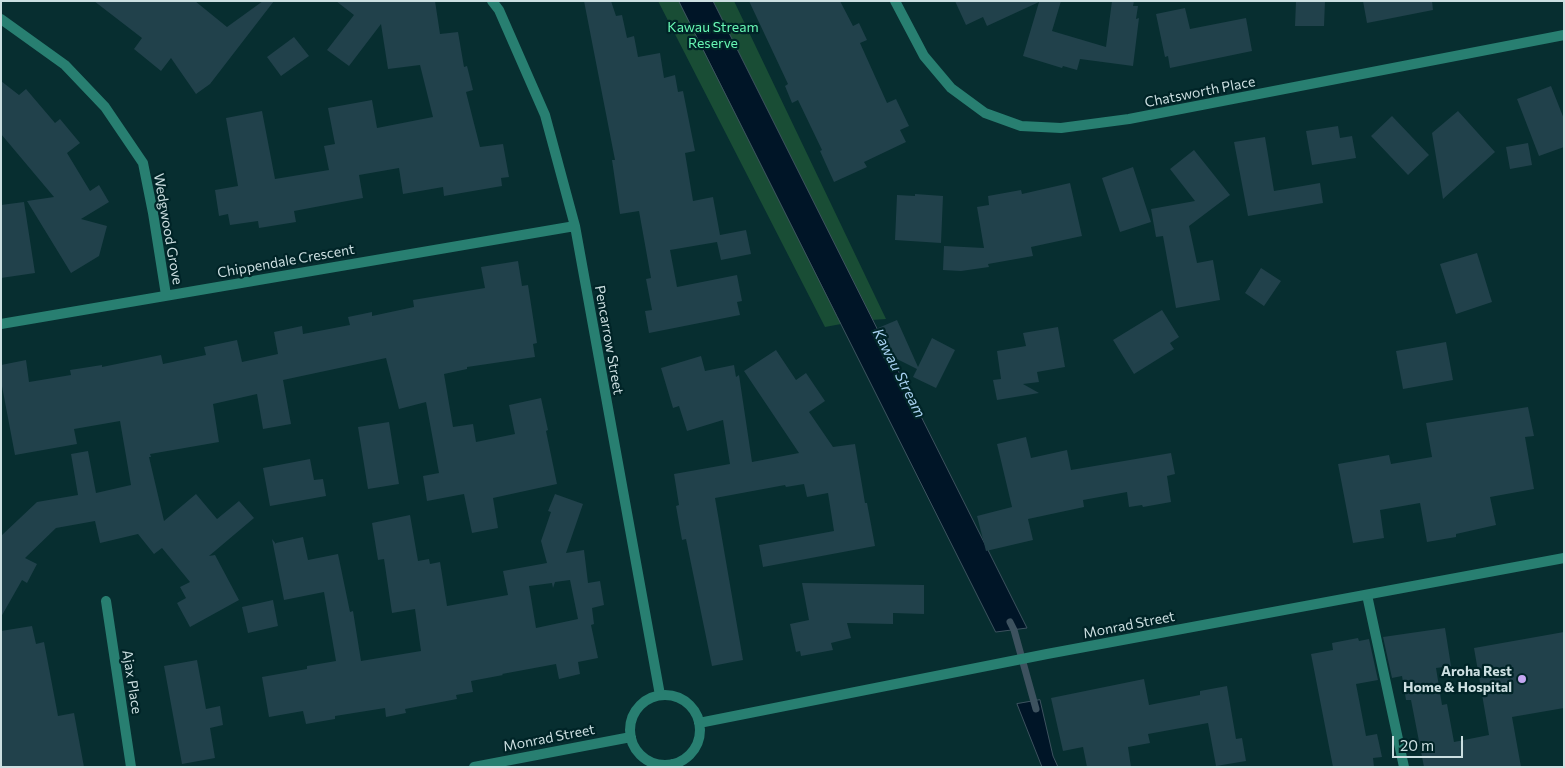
<!DOCTYPE html>
<html>
<head>
<meta charset="utf-8">
<style>
	body { margin:0 }
	#map { position:relative; width:1565px; height:768px; overflow:hidden; background:#072e30; font-family:Commissioner,sans-serif }
	canvas { display:block }
	.frame { position:absolute; inset:0; border:2px solid #ccdfe1; pointer-events:none }
	.scale { position:absolute; left:1392px; top:736px; width:71px; height:22px; box-sizing:border-box; border:2px solid #ccdfe1; border-top:0; padding-left:6px; font-size:15px; line-height:18px; white-space:nowrap; color:#ccdfe1; -webkit-text-stroke:4px #002427; paint-order:stroke }
</style>
</head>
<body>
<div id="map">
<canvas width="1565" height="768"></canvas>
<div class="frame"></div>
<div class="scale">20 m</div>
</div>
<script>
const context = document.querySelector('canvas').getContext('2d');
context.lineJoin = 'round';
function fillPath(path, color) { context.fillStyle = color; context.fill(path, 'evenodd'); }
function stroke(path, color, width, dash) { context.strokeStyle = color; context.lineWidth = width; context.lineCap = dash ? 'butt' : 'round'; context.setLineDash(dash || []); context.stroke(path); }
function drawText(font, color, halo, rows, align = 'center') {
  context.font = font + ' Commissioner,sans-serif'; context.lineWidth = 4.5; context.setLineDash([]); context.textBaseline = 'middle'; context.strokeStyle = halo; context.fillStyle = color; for (const [text, x, y, turn = 0] of rows) {
    context.save(); context.translate(x, y); context.rotate((+turn || 0) * Math.PI / 180); context.textAlign = isNaN(turn) ? turn : align; if (halo) context.strokeText(text, 0, 0); context.fillText(text, 0, 0); context.restore();
  }
}
fillPath(new Path2D(`
	M658,1H734L886,319L857,321L825,327Z`), '#194d35');
const water = new Path2D(`
	M679,1H713L1027,628L996,632Z
	M1040,700L1053,756L1058,767H1042L1017,704Z`);
fillPath(water, '#001527');
stroke(water, '#3d525f', 1);
stroke(new Path2D(`
	M1010,622L1014,630L1036,709`), '#3d525f', 7);
fillPath(new Path2D(`
	M94,1H195L227,27L263,1H274L210,84L196,94L171,58L161,71L134,49L142,38Z
	M336,1H435L440,34L458,32L464,67L467,66L473,90L466,92L480,147L503,144L509,177L501,178L502,186L444,196L443,187L403,194L399,168L359,175L363,198L294,211L296,222L259,228L258,221L230,225L228,214L219,216L215,190L238,186L226,118L262,111L275,179L329,170L324,146L335,144L328,108L372,100L377,128L433,117L420,65L388,69L381,24L349,66L327,50L354,15Z
	M584,1H611L616,16L622,15L627,38L634,36L638,57L660,53L664,78L675,75L678,92L683,91L695,151L685,153L693,201L713,197L720,235L746,230L751,254L721,260L717,242L670,250L677,287L737,275L742,301L737,302L740,315L649,333L645,311L652,310L646,279L651,278L639,211L620,214L612,160H615Z
	M749,1H840L853,26L859,23L867,40L860,43L887,103L896,99L909,126L900,130L906,142L864,162L867,167L834,182L820,151L822,150L798,100L792,103L785,86L788,84Z
	M955,1H1061L1052,31L1106,47L1112,1H1134L1133,6H1138L1136,19L1139,18L1133,66L1080,59L1077,70L1063,66L1062,68L1023,56L1039,2L987,26L983,17L966,25Z
	M1296,1H1325L1324,26H1295Z
	M1363,1H1432L1433,10L1367,23Z
	M1185,8L1190,29L1246,18L1252,51L1170,68L1168,56L1165,57L1156,14Z
	M294,37L309,56L281,76L267,57Z
	M1,81L19,95L26,89L55,123L60,119L80,143L67,153L90,191L99,185L109,202L81,219L107,226L99,256L71,273L27,201L54,197L1,134Z
	M1551,86L1564,119V147L1539,156L1517,99Z
	M1458,111L1495,152L1443,199L1432,133Z
	M1392,116L1429,155L1408,175L1371,136Z
	M1338,126L1340,138L1352,136L1356,158L1312,165L1306,131Z
	M1265,137L1274,191L1320,183L1323,203L1248,216L1234,142Z
	M1528,143L1532,165L1510,169L1506,147Z
	M1194,150L1230,195L1189,226L1197,263L1213,260L1220,300L1176,308L1163,236L1156,237L1151,209L1195,201L1170,169Z
	M1133,167L1151,222L1120,232L1102,178Z
	M1070,183L1082,236L1031,247L1033,256L988,264L989,267L961,271L943,270L944,246L984,248L977,207L989,205L988,196L1021,190L1022,194Z
	M915,194L943,196L941,243L895,240L897,195L915,196Z
	M24,202L35,273L1,278V205Z
	M1477,253L1492,302L1456,314L1440,264Z
	M518,261L522,286L528,285L537,343L533,344L535,357L467,367V369L444,374L453,427L473,424L476,442L515,434L509,405L541,398L548,430L546,431L557,484L493,498L498,528L472,533L464,494L427,501L423,476L439,473L426,402L399,409L386,358L283,380L291,424L263,429L257,394L213,404L219,442L150,454L151,457H149L164,521L196,494L217,519L239,501L254,518L209,556L215,555L239,600L190,627L177,603L186,598L180,587L190,582L162,548L154,554L138,534L100,543L95,521L56,528L25,558L37,564L27,583L22,580L1,617V536L37,502L78,495L71,454L88,451L96,493L131,485L120,421L74,429L77,444L15,455L1,381V365L26,360L29,382L71,375L70,370L102,365V367L161,355L163,364L206,355L204,347L237,340L242,362L278,354L274,332L302,326L303,334L350,325L348,317L372,312V316L414,307L413,300L485,288L481,267Z
	M1261,268L1281,281L1264,306L1245,293Z
	M1162,310L1179,337L1170,343L1174,349L1134,374L1113,340Z
	M897,320L918,367L932,338L955,350L936,388L913,377L917,369L891,356L884,359L871,331Z
	M1058,327L1065,367L1037,372L1039,382L1023,384L1039,393L997,400L993,380L1001,379L997,351L1026,346L1023,333Z
	M1446,342L1453,380L1403,389L1396,351Z
	M776,350L796,380L806,373L825,401L809,412L833,447L855,444L865,503H867L875,546L763,567L759,545L834,531L828,493L807,497L804,484L786,487L785,485L715,498L743,660L712,666L686,539L682,540L676,506L679,505L674,474L730,464L723,420L687,431L679,406L673,408L661,368L701,356L705,371L734,365L736,377L739,375L752,462L799,453L744,371Z
	M1528,407L1534,436L1525,437L1534,489L1490,497L1496,525L1456,534V537L1427,542L1420,503L1380,510L1384,538L1353,543L1338,464L1389,455L1391,464L1432,457L1426,423Z
	M389,422L399,484L368,489L358,427Z
	M1026,437L1031,458L1067,450L1071,470L1171,453L1175,474L1167,476L1171,502L1143,507L1142,505L1129,507L1127,492L1083,500L1084,507L1028,519L1033,540L986,551L977,516L1012,507L997,444Z
	M310,459L314,480L323,479L326,496L270,506L263,468Z
	M555,494L583,504L566,553L584,550L588,583L600,581L604,605L592,608L594,624L591,625L598,658L578,662L580,674L559,679L556,664L502,674L503,675L471,681L473,692L456,695L457,699L405,709L406,713L386,717L385,708L335,716V719L306,724L303,711L269,717L262,677L307,669V666L336,661L324,592L284,600L272,539L276,544V543L303,537L308,560L338,554L350,612L353,611L361,661L421,651L415,609L392,613L384,559L378,560L372,523L410,515L418,561L429,559L430,564L440,562L447,606L508,595L503,571L547,563L541,541L551,512L548,511ZM570,580L578,619L536,628L529,586L552,583L553,588L555,582Z
	M802,583L924,585V614L893,613V624L847,623L851,638L831,643L833,650L801,656L800,651L796,652L790,624L809,620Z
	M273,600L278,626L248,633L242,607Z
	M32,626L36,644L44,642L58,716L74,713L84,767H1V631Z
	M1445,628L1451,666L1436,668L1442,705L1447,704L1454,742L1489,735L1474,648L1564,632V708L1512,717L1521,767H1424L1411,700H1406L1402,676L1392,678L1383,637Z
	M1358,638L1359,641L1369,639L1378,680L1356,684L1366,736L1377,734L1382,757L1373,758L1374,767H1333L1311,654L1333,650L1332,643Z
	M197,660L206,709L220,706L223,725L210,728L215,758L182,764L164,666Z
	M1144,679L1149,705L1200,695V691L1227,686L1236,739L1242,738L1246,761L1216,766L1208,723L1148,734L1150,743L1128,747L1131,767H1087L1083,747L1063,751L1051,698Z`), '#21414b');
stroke(new Path2D(`
	M492,1L499,10L545,115L575,226L660,695
	M895,1L924,56L951,88L985,113L1021,126L1061,128L1129,119L1564,35
	M1,19L65,65L105,107L143,163L153,213L166,295
	M1,324L575,226
	M1367,595L1404,767
	M106,601L131,767
	M673,764V767`), '#287f71', 10);
stroke(new Path2D(`
	M630 730a35 35 0 1 1 70 0a35 35 0 1 1-70 0Z
	M699,723L1047,654L1564,558
	M474,767L631,737`), '#287f71', 10);
for (const [x, y, r, color] of [
	[1522,679,5,"#c5a7f1"]
]) { const dot = new Path2D(); dot.arc(x, y, r, 0, 2 * Math.PI); context.fillStyle = color; context.fill(dot); stroke(dot, '#002427', 2); }
drawText('14px', '#68f7b4', '#002427', [
	["Kawau Stream",713,27],
	["Reserve",713,43]
]);
drawText('14px', '#ccdfe1', '#002427', [
	["Chatsworth Place",1200,92,-11],
	["Wedgwood Grove",168,229,80],
	["Chippendale Crescent",286,261,-10],
	["Pencarrow Street",609,340,80],
	["Monrad Street",1129,625,-11],
	["Ajax Place",132,682,81],
	["Monrad Street",549,738,-11]
]);
drawText('bold 14px', '#ccdfe1', '#002427', [
	["Aroha Rest",1512,671],
	["Home & Hospital",1512,687]
], 'right');
drawText('italic 15px', '#a7d1f0', '#002427', [
	["Kawau Stream",899,373,63]
]);
</script>
</body>
</html>
